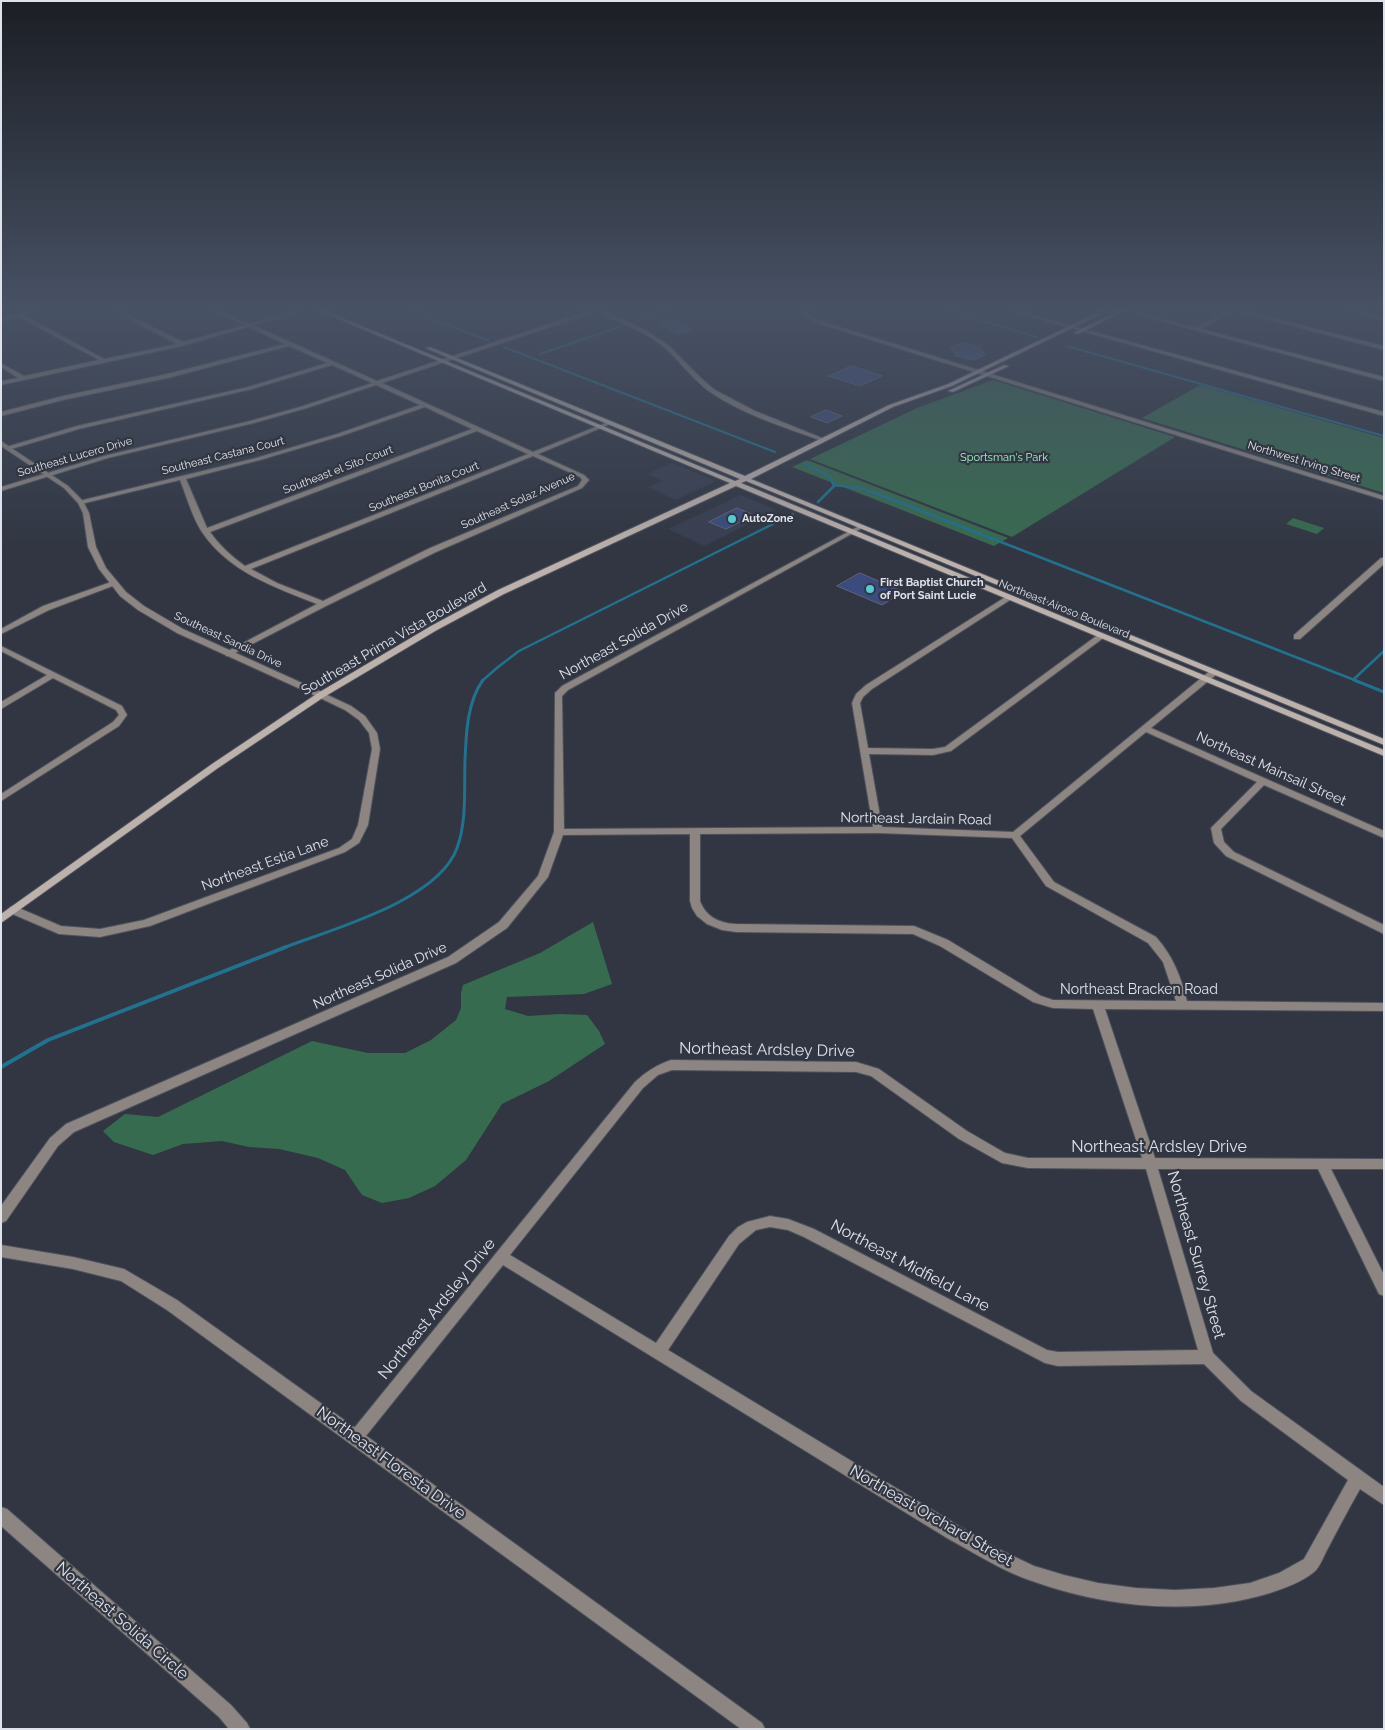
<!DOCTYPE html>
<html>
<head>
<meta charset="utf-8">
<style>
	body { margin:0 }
	#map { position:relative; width:1385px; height:1730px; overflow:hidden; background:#313642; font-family:Raleway,sans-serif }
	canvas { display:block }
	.frame { position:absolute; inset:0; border:2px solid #dfe2ea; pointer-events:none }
</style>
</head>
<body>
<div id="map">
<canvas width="1385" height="1730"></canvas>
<div class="frame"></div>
</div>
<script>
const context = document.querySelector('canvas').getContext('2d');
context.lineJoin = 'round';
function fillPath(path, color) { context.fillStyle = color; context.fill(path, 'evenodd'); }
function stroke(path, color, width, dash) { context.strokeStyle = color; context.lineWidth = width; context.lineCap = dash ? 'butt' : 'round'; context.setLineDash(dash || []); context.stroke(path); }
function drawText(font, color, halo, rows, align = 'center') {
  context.font = font + ' Raleway,sans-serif'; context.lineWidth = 4.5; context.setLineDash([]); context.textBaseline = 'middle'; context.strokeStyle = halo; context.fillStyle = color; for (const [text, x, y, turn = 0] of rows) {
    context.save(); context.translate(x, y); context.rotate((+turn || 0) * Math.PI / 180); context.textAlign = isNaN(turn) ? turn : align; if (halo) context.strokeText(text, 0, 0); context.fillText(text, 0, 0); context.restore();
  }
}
fillPath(new Path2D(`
	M1130,311H1227L1195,328Z
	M672,463L716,481L676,500L648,487L662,481L647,474Z
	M741,495L776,510L704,546L668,529Z`), '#383e50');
fillPath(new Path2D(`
	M993,380L1175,437L1012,537L810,459L917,408Z
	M1200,385L1384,438V493L1142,418Z
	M807,460L1008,538L994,546L792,467Z
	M1293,518L1324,528L1317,534L1286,524Z
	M593,922L612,984L584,994L507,997L505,1009L528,1016L560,1014L587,1015L599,1031L605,1044L549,1081L502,1104L466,1160L435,1186L409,1198L382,1203L362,1195L345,1170L318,1158L279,1149L249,1147L222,1141L183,1144L153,1155L114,1142L103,1131L125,1114L158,1117L312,1041L368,1053H405L431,1040L456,1020L461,1008V993L463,985L540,953Z`), '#376b4f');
stroke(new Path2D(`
	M412,311L489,341
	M948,311L1037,337
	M637,321L669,311
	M1067,346L1384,436
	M504,347L775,452
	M540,354L622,326
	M803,463L826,474`), '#21728f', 2);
stroke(new Path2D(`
	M834,485L859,488L878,494L1357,681
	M818,502L834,486L830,477L824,473
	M1354,679L1384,651
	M482,681L498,667L519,651L793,514`), '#21728f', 2.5);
stroke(new Path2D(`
	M1354,680L1384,692
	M283,948C332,929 438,901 457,848C467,821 464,789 465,761C466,734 467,702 483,680`), '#21728f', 3);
stroke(new Path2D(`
	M1,1067L48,1040L286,947`), '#21728f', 4);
const building = new Path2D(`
	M676,320L682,325L693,331L677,334L660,323Z
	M962,343L980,347L985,355L974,360L956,356L951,348Z
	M852,366L882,376L860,386L829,376Z
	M826,410L842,416L827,423L811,417Z
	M737,508L754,515L726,529L709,522Z
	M860,573L904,592L882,605L837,586Z`);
fillPath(building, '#3b4b7e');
stroke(building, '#606573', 1);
const minor = new Path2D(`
	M27,311H36L24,315L104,359L177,344L113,311H120L183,342L244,325L215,311C227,311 236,321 248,323C257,325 287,311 301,311L253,325L377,381L588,311H604L644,329L668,345L702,379L715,390L755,411L827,440L822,441C784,427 744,415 710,392C692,379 680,361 664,347C643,330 619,323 596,312L382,383L533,452L608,422L613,423L538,454L584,475L589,480L582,488L436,552L326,606L229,656H226V652L317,604C274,587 229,572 202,532C192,517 187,497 180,480L81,504L79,503V501L256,458L337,434L420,405L376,385L307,408L254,423L108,458L1,491V487L104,456L250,421L303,406L372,383L332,365L252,389L79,429L8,450L5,448L6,447L77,426L248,387L327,363L289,346L168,378L63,400L1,416V412L63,396L167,374L285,344L248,327L182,346L1,385V381L18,378L1,367V363L24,376L99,360L19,317L1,321V318ZM425,407L472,429L207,528L186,479L260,460L341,436ZM477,431L528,454L245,566C231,556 220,546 210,532ZM533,456L580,477L582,480L578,486L430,548L323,601L277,583L251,569Z
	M802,311H807L812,316L824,322L1384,496V500L820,324L808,318Z
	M1010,311H1019L1384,412V416Z
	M1124,311H1133L1196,328L1227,311H1234L1201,329L1384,377V381Z
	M1235,311H1245L1384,346V350Z
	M1349,311H1359L1384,317V320Z
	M859,526L864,527L568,690L562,696L564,829L873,827L852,703L856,694L866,685L1007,596H1010V600L872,689L863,697L860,703L868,748L933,749L945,747L1099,634H1105L1106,636L951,751L933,755L869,754L882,827L1013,832L1211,670H1214L1218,672L1217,674L1151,728L1384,831V838L1264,785L1221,829L1224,842L1234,852L1384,925V934L1226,856L1214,843L1211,828L1257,782L1146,732L1020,836L1054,882L1156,937C1173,956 1181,977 1187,1001L1384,1003V1011L1105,1009L1155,1158L1384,1159V1169H1331L1384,1275V1296L1379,1294L1318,1169H1158L1213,1353L1251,1391L1384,1487V1505L1360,1489C1348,1510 1337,1531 1326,1552C1323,1558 1319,1568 1314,1572C1302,1582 1285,1588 1270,1593C1195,1616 1108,1608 1035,1582C1004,1572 976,1554 947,1538L503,1265L361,1442L356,1445L351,1442L348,1437L351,1432L635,1082C646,1072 656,1065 671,1060L856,1062L879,1069L967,1131L1005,1153L1028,1158H1142L1093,1009L1053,1008L1033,1002L940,946L913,934L736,932L722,930L707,924L697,916L692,908L690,901V834L563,835L548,877L507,928L456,963L74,1132L58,1146L6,1221L1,1223V1206L50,1138L66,1124L448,957L499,922L538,876L554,832L555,693L562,686ZM878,833L1012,838L1046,886L1148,943L1163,962L1176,1001L1053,1000L1041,996L948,940L914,926L736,924C719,923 706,917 700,901V834ZM672,1070L856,1072L871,1076L959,1139L1002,1163L1028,1168L1146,1169L1198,1350L1058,1352L1047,1350L814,1229L788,1219L770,1216L747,1222L738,1227L729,1236L656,1343L510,1255L643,1088L658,1075ZM770,1227L788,1230L804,1237L1045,1363L1058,1366L1204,1364L1241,1401L1348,1480L1304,1559L1279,1573L1250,1583L1214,1588L1175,1590L1136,1588L1098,1583L1064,1575L1034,1566L998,1549L959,1526L668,1350L739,1244L756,1230Z
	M1381,558H1384V564L1300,639H1294V635Z
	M111,582H117L118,584L49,610L1,634V629L43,606Z
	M1,646L122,706L127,715L119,726L1,801V794L113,722L119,715L116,710L53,678L1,709V702L47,675L1,651Z
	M321,692L351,706L365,716L377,733L380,749L368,825L359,843L345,852L150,926L100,937L59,934L10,913L9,910L10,907L14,906L61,926L100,929L144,920L339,848L352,839L358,825L372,749L369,733L359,720L345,710L318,697L317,695Z
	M1,1507L7,1509L231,1705L247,1723L250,1729H229L219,1717L1,1526Z`);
const tertiary = new Path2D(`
	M1,441L68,486L83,501L89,513L96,547L106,568L126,592L144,606L183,629L324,693V697H318L177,633L138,610L120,596L99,569L88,547L83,513L78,503L64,488L1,446Z
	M1,1245L73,1257L124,1269L177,1300L361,1432L762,1723L765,1729H741L167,1310L121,1281L73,1269L1,1257Z`);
const secondary = new Path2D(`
	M319,311H326L735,481L740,479L425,348L430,347L745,476L889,405L948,384L1101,311H1108L952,386L893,407L751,479L1384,739V745L746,481L741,483L1384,750V756L736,486L504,594L437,630L324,697L218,768L1,923V914L212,764L318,693L431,626L498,590L730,483Z
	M1118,311H1125L1078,334L1073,333Z
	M1004,365L1009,366L953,392L948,391Z`);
stroke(minor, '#4d525d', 2);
stroke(tertiary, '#4d525d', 2);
stroke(secondary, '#4d525d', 2);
fillPath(minor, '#8c8581');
fillPath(tertiary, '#8c8581');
fillPath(secondary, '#bdb1ac');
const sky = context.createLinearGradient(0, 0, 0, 554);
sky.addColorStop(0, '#1b1e24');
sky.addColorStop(0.56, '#485265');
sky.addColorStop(1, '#48526500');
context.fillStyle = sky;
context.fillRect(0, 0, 1385, 554);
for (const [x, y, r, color] of [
	[732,519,5,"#52ccd0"],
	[870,589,5,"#52ccd0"]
]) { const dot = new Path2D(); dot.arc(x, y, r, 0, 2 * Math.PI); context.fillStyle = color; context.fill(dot); stroke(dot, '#313642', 2); }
drawText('11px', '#dfe2ea', '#313642', [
	["Southeast Castana Court",223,456,-14],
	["Southeast Lucero Drive",75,457,-16],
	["Northwest Irving Street",1304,462,17],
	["Southeast el Sito Court",338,470,-21],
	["Southeast Bonita Court",424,487,-22],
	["Southeast Solaz Avenue",518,501,-24],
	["Northeast Airoso Boulevard",1064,609,22],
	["Southeast Sandia Drive",228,640,25]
]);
drawText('11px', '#9afac5', '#313642', [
	["Sportsman's Park",1004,458]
]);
drawText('bold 11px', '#dfe2ea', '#313642', [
	["AutoZone",742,519],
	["First Baptist Church",880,583],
	["of Port Saint Lucie",880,596]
], 'left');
drawText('14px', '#dfe2ea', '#313642', [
	["Southeast Prima Vista Boulevard",394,639,-30],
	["Northeast Solida Drive",624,641,-29],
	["Northeast Mainsail Street",1271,769,24],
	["Northeast Jardain Road",916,819,1],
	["Northeast Estia Lane",265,864,-20],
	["Northeast Solida Drive",380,976,-24],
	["Northeast Bracken Road",1139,990]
]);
drawText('16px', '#dfe2ea', '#313642', [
	["Northeast Ardsley Drive",767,1050,1],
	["Northeast Ardsley Drive",1159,1147],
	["Northeast Surrey Street",1196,1255,74],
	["Northeast Midfield Lane",910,1266,28],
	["Northeast Ardsley Drive",437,1309,-51],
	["Northeast Floresta Drive",391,1463,36],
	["Northeast Orchard Street",931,1516,30],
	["Northeast Solida Circle",122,1621,41]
]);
</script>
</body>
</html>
